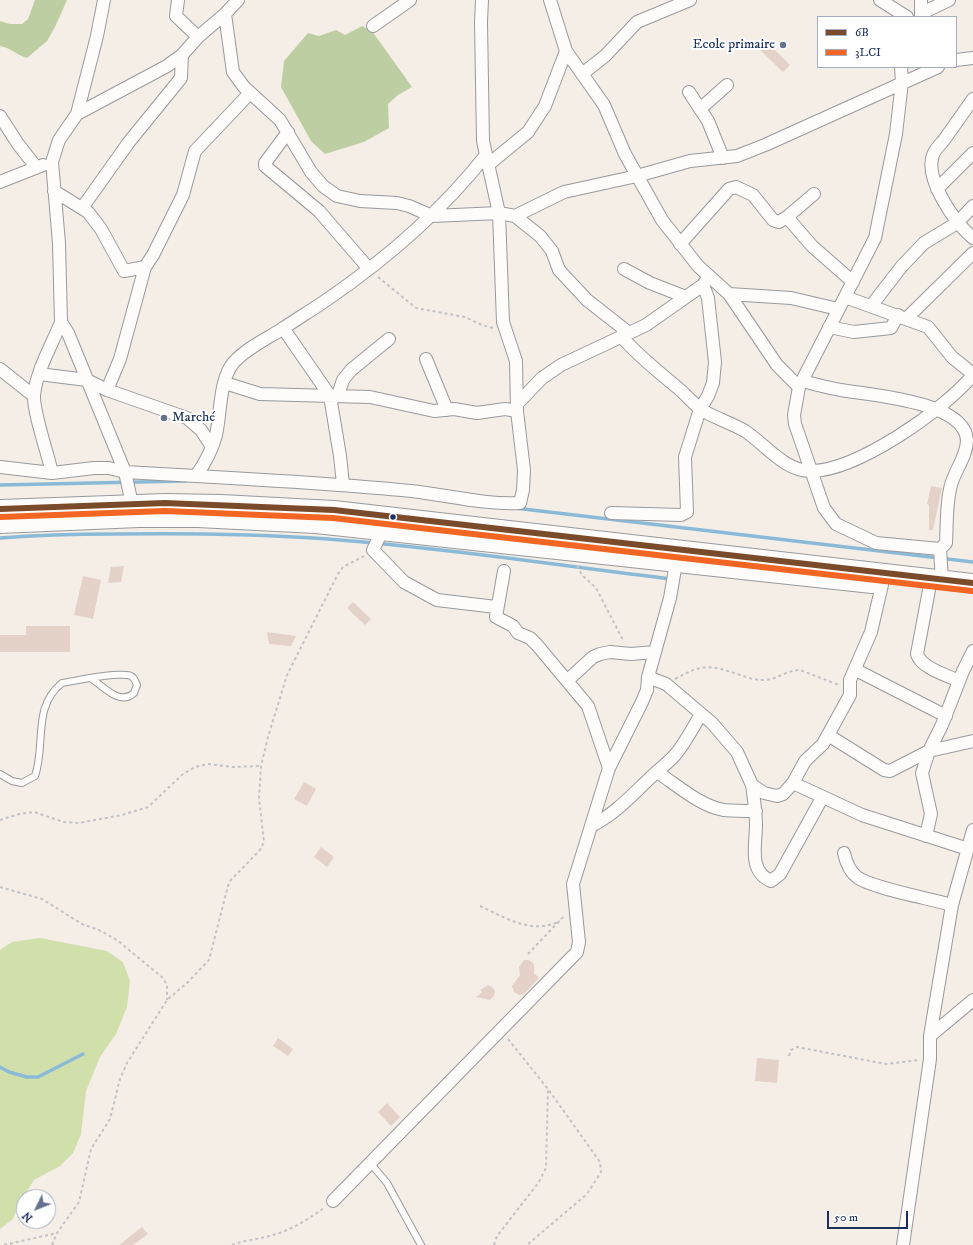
<!DOCTYPE html>
<html>
<head>
<meta charset="utf-8">
<style>
	body { margin:0 }
	#map { position:relative; width:973px; height:1245px; overflow:hidden; background:#f4eee7; font-family:"IM FELL DW Pica",serif }
	canvas { display:block }
	.legend { position:absolute; left:817px; top:16px; width:140px; height:52px; box-sizing:border-box; background:#fff; border:1px solid #a4acbf; margin:0; padding:5px 7px; list-style:none; font-size:12px; color:#1b2f5e }
	.legend li { display:flex; align-items:center; gap:8px; height:20px }
	.legend b { width:20px; border:1px solid #a4acbf }
	.north { position:absolute; left:16px; top:1189px; width:40px; height:40px; box-sizing:border-box; background:#fff; border:1px solid #a4acbf; border-radius:50%; rotate:227deg; font-size:11px; font-weight:700; line-height:16px; text-align:center; color:#1b2f5e }
	.north::after { content:''; display:block; margin:auto; width:14px; height:18px; background:#67728e; clip-path:polygon(50% 0,100% 100%,50% 72%,0 100%) }
	.scale { position:absolute; left:827px; top:1211px; width:81px; height:18px; box-sizing:border-box; border:2px solid #1b2f5e; border-top:0; padding-left:5px; font-size:12px; line-height:14px; white-space:nowrap; color:#1b2f5e; -webkit-text-stroke:3px #fff; paint-order:stroke }
</style>
</head>
<body>
<div id="map">
<canvas width="973" height="1245"></canvas>
<ul class="legend">
<li><b style="height:5px;background:#7a4b2a"></b>6B</li>
<li><b style="height:5px;background:#f26522"></b>3LCI</li>
</ul>
<div class="north">N</div>
<div class="scale">50 m</div>
</div>
<script>
const context = document.querySelector('canvas').getContext('2d');
context.lineJoin = 'round';
function fillPath(path, color) { context.fillStyle = color; context.fill(path, 'evenodd'); }
function stroke(path, color, width, dash) { context.strokeStyle = color; context.lineWidth = width; context.lineCap = dash ? 'butt' : 'round'; context.setLineDash(dash || []); context.stroke(path); }
function drawText(font, color, halo, rows, align = 'center') {
  context.font = font + ' "IM FELL DW Pica",serif'; context.lineWidth = 4; context.setLineDash([]); context.textBaseline = 'middle'; context.strokeStyle = halo; context.fillStyle = color; for (const [text, x, y, turn = 0] of rows) {
    context.save(); context.translate(x, y); context.rotate((+turn || 0) * Math.PI / 180); context.textAlign = isNaN(turn) ? turn : align; if (halo) context.strokeText(text, 0, 0); context.fillText(text, 0, 0); context.restore();
  }
}
fillPath(new Path2D(`
	M40,938L107,951L123,962L130,981L127,1007L116,1034L100,1057L86,1091L81,1134L73,1153L60,1166L34,1180L20,1202L13,1219L0,1229V950L12,942Z`), '#d1dfab');
fillPath(new Path2D(`
	M35,0H67L55,27L47,41L27,58C17,55 11,48 0,46V21L10,24H22L28,19Z
	M362,26L372,31L412,87L398,95L388,104L389,128L364,142L325,154L311,141L281,87L284,61L308,33L319,36L336,30L345,35Z`), '#bdcfa2');
stroke(new Path2D(`
	M0,485L186,481
	M515,508L973,562
	M0,538C38,535 77,534 115,534C186,533 257,534 328,539C443,548 557,565 671,579
	M0,1067L9,1072L27,1077H38L83,1054`), '#8abad8', 3.5);
fillPath(new Path2D(`
	M763,38L790,65L783,72L756,46Z
	M931,486L942,488L933,530H929V505L927,504Z
	M124,566L121,582L108,583L111,567Z
	M83,576L101,580L93,619L74,615Z
	M353,602L371,619L365,625L347,608Z
	M26,626H70V652H0V635H26Z
	M267,632L296,636L291,646L269,644Z
	M304,782L316,789L307,806L294,799Z
	M321,847L334,857L327,867L314,857Z
	M524,960H529L534,964V973L539,978L524,994L519,995L514,992L512,986L520,975L519,967Z
	M488,985L492,987L495,991L494,996L490,1000L476,997L482,992L480,990Z
	M278,1038L293,1049L288,1056L273,1046Z
	M757,1058L779,1060L777,1083L755,1081Z
	M387,1103L400,1117L391,1126L378,1112Z
	M142,1227L148,1234L133,1245H119Z`), '#e4d2c9');
const service = new Path2D(`
	M0,774L12,781L22,783L35,776C46,744 32,707 62,683C80,680 109,673 127,675C133,675 135,680 137,685L134,693C120,706 104,687 92,679
	M371,1164L387,1183L421,1245`);
const minor = new Path2D(`
	M104,0L97,36L77,114L59,140L52,162L59,243L61,322L68,333L125,472L132,504L135,510
	M178,0L176,16L198,37
	M550,0L566,51L604,105L625,154L662,220L698,266L729,294L777,365L799,387L794,415L795,424L824,508L836,524L876,543L940,549L942,580
	M880,0L907,17
	M921,0V17
	M922,13L949,0
	M225,14L233,72L244,87L280,120L311,172L323,186L337,196L360,201L397,203L409,206L432,216L499,213L515,216L540,236L552,251L559,270L587,300L629,333
	M373,26L410,0
	M956,60L973,58
	M582,74L605,56L637,22L690,0
	M689,92L708,121L723,158
	M973,99C963,113 954,126 944,140C941,144 935,149 933,155C924,179 955,223 973,238
	M700,109L727,85
	M77,114L167,66L182,55L198,37L225,14L238,0
	M0,116L18,144L36,167
	M288,132L265,163V166L319,211L369,269
	M489,164L528,132L545,106L566,51
	M0,182L43,165
	M937,189L973,153
	M54,191L88,212L101,229L124,271L145,267
	M82,208L129,142L181,78L182,55
	M515,216L564,192L637,176L690,161L737,156L765,145L938,67
	M787,217L814,194
	M680,244L729,189L736,187L753,195L773,220L779,222L787,217L812,246L853,282
	M624,269L650,283L686,297
	M729,294L791,298L838,309
	M845,297L928,327L952,357L973,374
	M871,306L902,266L924,243L957,223L973,206
	M907,318L973,253
	M61,322C52,345 37,369 34,395C33,412 48,454 52,473L94,468H109L125,472L196,476C205,463 212,451 216,435C221,414 219,379 234,362C246,349 264,340 279,331C294,321 310,311 325,301C385,260 441,212 486,155
	M829,327L854,332L891,328L898,315
	M283,328L330,396L340,456L343,484
	M621,336C638,356 659,372 679,389C686,395 692,402 699,408C709,416 732,423 745,431C765,444 785,472 812,471C858,470 944,410 973,375
	M426,359L447,410
	M0,369L34,396
	M39,374L87,380L107,390L187,418L201,430L212,447
	M802,381L875,238L896,134L902,82L901,67
	M225,383L260,394L370,397L434,411L454,409L477,413L505,409L517,411
	M799,386L802,381C815,384 828,388 841,390C869,395 965,401 967,440C967,456 955,470 951,485C946,503 947,524 946,543L940,549
	M107,390L120,359L145,267L153,255L183,195L195,151L250,93
	M338,395L343,380L351,370L389,339
	M518,403L542,378L561,365L646,325L703,285
	M0,467L52,473
	M196,476C268,480 340,484 411,491C447,495 485,505 520,503L523,490L524,470L517,411L516,361L503,322L499,213L483,141L481,22L482,0
	M611,513L681,515L687,512L685,457L700,409L708,396L713,383L715,362L708,298L703,285L709,276
	M382,531L373,550L404,582L437,600L496,607
	M504,571L496,617L513,626L518,633L530,638L537,645L588,706L609,768
	M929,590L917,654C921,668 947,675 959,681
	M856,670L946,716
	M648,677L666,684L712,723L737,752L752,785L764,793L777,796L783,794L793,783L805,761L823,744L850,695V680L871,632L882,585
	M568,680L593,657L600,654L610,652L631,654L655,652
	M828,735L884,770L890,771L929,751L973,741
	M657,772C677,785 700,806 724,810C735,811 745,811 756,811
	M793,783L862,815L968,849
	M752,785C754,799 756,812 756,825C756,845 748,871 771,881L780,874L822,798
	M591,826C615,814 631,796 650,778C658,770 667,764 675,755C685,743 693,728 701,714
	M926,836L931,814L922,773L929,751L942,725L963,671L973,651
	M844,853C846,862 849,871 857,877C871,888 932,899 952,905
	M930,1036L973,1000
	M333,1201L577,952L579,942L573,884L609,768L642,702L647,690L648,677L670,598L676,563
	M903,1245L930,1059V1036L952,905L973,830`);
const primary = new Path2D(`
	M0,509L165,503L221,504L334,510L973,583
	M0,524L139,518H198L316,524L872,584`);
stroke(service, '#99999d', 8);
stroke(minor, '#99999d', 14);
stroke(primary, '#99999d', 20);
stroke(new Path2D(`
	M378,277L416,308L465,317L482,325L493,328
	M577,566L582,575L596,588L624,642
	M675,679C704,663 710,665 740,675C747,677 754,680 761,680C776,681 786,670 800,670L839,685
	M0,820L19,814L34,812L64,822L79,823L122,815L148,807L183,774L195,767L208,764L233,767L261,766
	M0,887L42,899L82,924L99,930L117,940L163,978L167,985V1000
	M480,906C506,918 532,935 560,921
	M528,954L565,915
	M508,1039L548,1089L595,1155L600,1162L601,1172L587,1194L527,1245
	M789,1056L791,1050L797,1047L886,1064L919,1060
	M4,1245L57,1233
	M52,1245L57,1233L79,1202L91,1149L110,1119L120,1079L127,1063L167,1000L188,982L209,960L229,882L260,850L264,842L259,798L261,766L268,737L287,675L338,574L343,567L364,556
	M232,1245C244,1240 256,1240 269,1236C290,1231 307,1220 324,1208
	M494,1245L497,1236L539,1182L546,1168L548,1089`), '#c1c2c6', 2, [3, 3]);
stroke(service, '#fdfcfb', 6);
stroke(minor, '#fdfcfb', 12);
stroke(primary, '#fdfcfb', 18);
stroke(new Path2D(`
	M0,509L165,503L334,510L973,583`), '#7a4b2a', 6);
stroke(new Path2D(`
	M0,517L165,511L333,518L972,591`), '#f26522', 6);
for (const [x, y, r, color] of [
	[783,45,4,"#67728e"],
	[164,418,4,"#67728e"],
	[393,517,3.5,"#1b2f5e"]
]) { const dot = new Path2D(); dot.arc(x, y, r, 0, 2 * Math.PI); context.fillStyle = color; context.fill(dot); stroke(dot, '#fff', 1.5); }
drawText('14px', '#1b2f5e', '#fff', [
	["Ecole primaire",775,45],
	["Marché",172,418,"left"]
], 'right');
</script>
</body>
</html>
